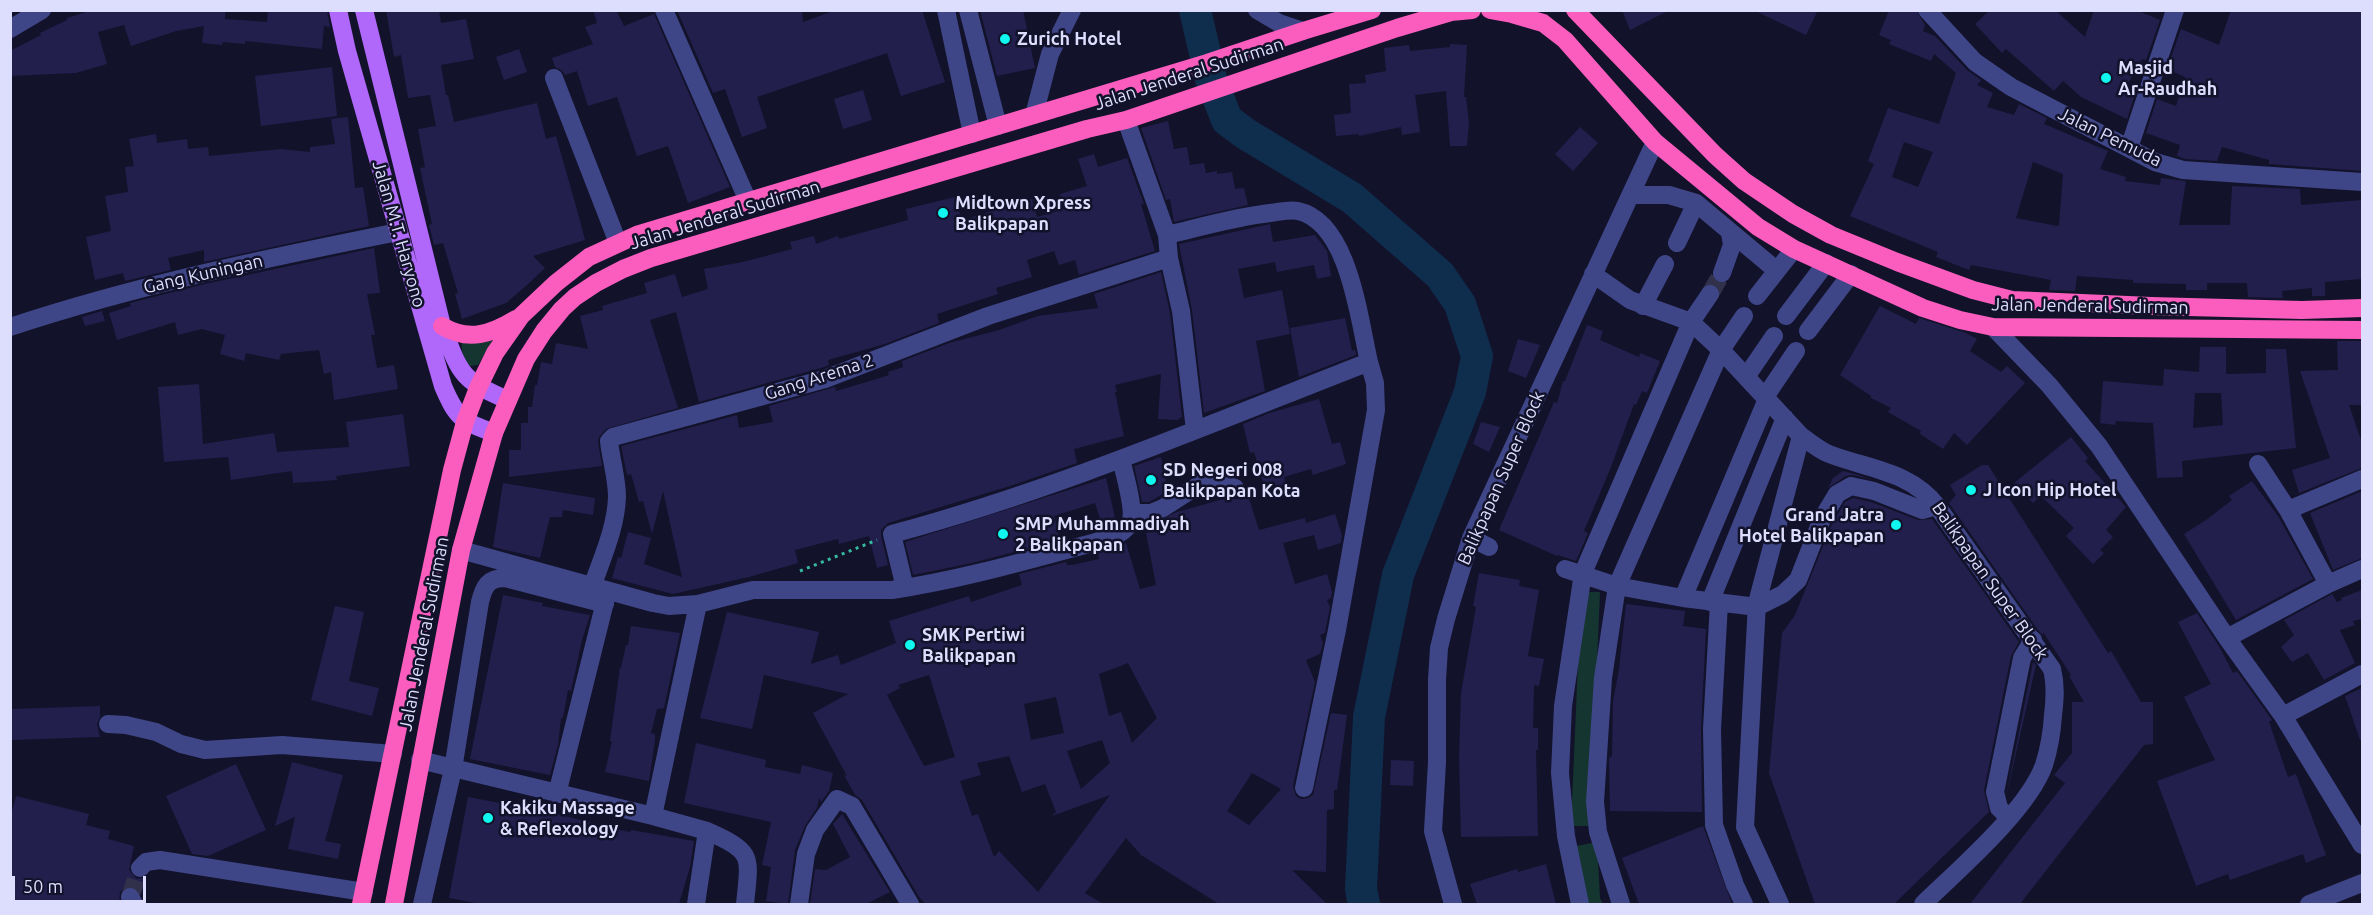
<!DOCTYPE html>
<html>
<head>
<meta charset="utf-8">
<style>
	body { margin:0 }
	#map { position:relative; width:2373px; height:915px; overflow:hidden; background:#13122b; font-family:Ubuntu,sans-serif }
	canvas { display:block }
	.frame { position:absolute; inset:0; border:12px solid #dddefe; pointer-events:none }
	.scale { position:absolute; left:12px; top:876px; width:134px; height:27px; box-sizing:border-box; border:3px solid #dddefe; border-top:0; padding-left:8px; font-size:18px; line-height:21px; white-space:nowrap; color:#dddefe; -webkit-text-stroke:4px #13122b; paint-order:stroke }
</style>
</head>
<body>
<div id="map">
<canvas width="2373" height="915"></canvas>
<div class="frame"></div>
<div class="scale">50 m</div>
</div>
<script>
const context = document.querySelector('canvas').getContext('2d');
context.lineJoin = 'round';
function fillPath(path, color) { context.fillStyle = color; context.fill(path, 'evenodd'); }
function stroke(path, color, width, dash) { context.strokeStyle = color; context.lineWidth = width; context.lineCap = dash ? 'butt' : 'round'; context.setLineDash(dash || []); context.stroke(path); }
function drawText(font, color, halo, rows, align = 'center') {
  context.font = font + ' Ubuntu,sans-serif'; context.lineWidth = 5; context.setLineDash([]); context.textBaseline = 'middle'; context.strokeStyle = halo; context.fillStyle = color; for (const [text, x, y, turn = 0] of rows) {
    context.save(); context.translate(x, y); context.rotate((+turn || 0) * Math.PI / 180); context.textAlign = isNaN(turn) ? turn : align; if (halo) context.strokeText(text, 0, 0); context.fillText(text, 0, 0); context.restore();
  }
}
fillPath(new Path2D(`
	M495,336L478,365L470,366L463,359L461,339Z
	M1581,592H1600L1590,826H1571Z
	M1597,842L1600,898L1603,904H1585L1571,847Z`), '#153530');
stroke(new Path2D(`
	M1195,10L1211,79L1227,120L1246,134L1352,198L1440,275L1460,304L1477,356L1470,392L1398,575L1369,717L1361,889L1364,904`), '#0f2e4d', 32);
fillPath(new Path2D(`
	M93,10H225V19L267,22L268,10H324L327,11L330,27L324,26L322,49L245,41V44L223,42L222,45L202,43L204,26L176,31L131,46L124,25L98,32L107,64L76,73L10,76V51L41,35L40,33L67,20V18Z
	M386,10H439L441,23L466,19L474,59L441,65L446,95H448L454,122L537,103L546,139L556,136L579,217L585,240L533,256L545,268L527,285L506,303L462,319L455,294L458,293L443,243L434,245L429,225L432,224L420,168L425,167L418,129L436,126L430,95L408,98L401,55L394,57Z
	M593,10H616L624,26L654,14L730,187L688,203L668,146L637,156L617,97L588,106L577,71L565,75L561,70L555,67L552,58L593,44L585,27L597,23Z
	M677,10H802L803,22L836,10H922L945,82L901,96L887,53L757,97L767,128L742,137L725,89L713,93Z
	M980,10H1023L1035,68L997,76Z
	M1622,10H1670L1630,30Z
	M1753,10H1818L1806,35Z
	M1889,10H1916L1925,25L1923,31L1935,36L1967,70L1981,80L1977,85L1993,93L1987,107L2014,115L2019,104L2047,118L2044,124L2108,151L2100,169L2126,177L2125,181L2160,185L2161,178L2186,181L2179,225H2230L2232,186L2300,189L2301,205L2362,200V279L2325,282V296H2312V288L2282,291L2283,298H2278L2248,297L2247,283H2207V290H2186V284L2133,283V280L2077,276L2075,291L2049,290L2051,280L1971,265L1969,270L1936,257L1938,252L1850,216L1874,164L1868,161L1888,108L1939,124L1956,73L1934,54L1931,61L1889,44L1891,40L1879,35ZM1904,142L1933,152L1918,187L1892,177ZM2033,162L2063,174L2059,225L2057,226L2016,218Z
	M1990,10H2055L2085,37L2094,10H2136L2160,20L2146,60L2142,59L2126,87L2136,91L2127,119L2081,97L2063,81L2054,91L2006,49L2002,53L1975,24Z
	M2231,10H2362V171L2269,164V160L2222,147L2217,161L2185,159L2177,156L2180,145L2146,133L2157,99L2176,106L2185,77L2167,69L2181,29L2219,45Z
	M1450,44L1467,45L1464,97H1466L1469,123L1467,146H1450L1446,91L1415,95L1420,132L1402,135L1401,127L1359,136V134L1336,136L1334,115L1351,113L1349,84L1366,83L1365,75L1386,71L1384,48L1409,45L1410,51L1450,47Z
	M519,49L527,72L504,80L496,57Z
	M332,67L337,116L261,126L255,76Z
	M863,90L872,120L843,129L834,99Z
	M348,117L355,188L363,187L369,226L204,262V250L168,258L171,270L125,281L123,273L95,280L86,237L111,231L105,196L128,192L125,167L134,166L129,139L156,134L157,143L187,139L188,149L208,147L209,156L281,149L310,152V147L335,144L331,119Z
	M1168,121L1174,149L1187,147L1190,165L1204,163L1206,173L1217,171V174L1232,172L1235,189L1244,188L1248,205L1174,222L1170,199L1166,200L1141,128Z
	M1580,127L1598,143L1573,171L1555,154Z
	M1094,154L1098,167L1127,158L1144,204H1141L1155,251L1079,275L1075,260L1059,265L1054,251L1027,260L1032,277L996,288L998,294L937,314L939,323L885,344L828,360L829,365L821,368L699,402L676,312L650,320L678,408L606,429L599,437L598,442L602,466L509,477V450H521V423H528V407H532L535,385H537L541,362L552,364L556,343L588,349L580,316L603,310L602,306L647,293L644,283L675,274L682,297L708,289L704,269L743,262L792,249L790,242L814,236L816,244L838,236L839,239L908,220L906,209L955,197L962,220L1032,199L1037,217L1064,209L1060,194L1087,186L1078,159Z
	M1270,224L1273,242L1315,235L1327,251L1331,276L1317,279L1314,265L1277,272L1275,262L1238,269L1244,298L1282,290L1290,334L1256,341L1265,391L1204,413L1192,310L1179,244Z
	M374,248L380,293L367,294L375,335H371L377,368L394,365L398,389L334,400L331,372L324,374L319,350L281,354L279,360L246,353L244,361L220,354L225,335L202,329L178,335L175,322L117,340L109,313L131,306L130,303L205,284Z
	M1161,272L1170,313L1182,417L1179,418V420L1158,419L1161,374L1115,385L1117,392H1115L1124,436L1074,449L1077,463L1010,486L888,523L881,530V536L888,565L877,568L869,536L839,544L838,539L795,550L798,563L749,577L673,594L612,578L618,557L621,558L628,532L651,538L644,564L682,577L663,491L652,534L643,501L639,502L631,474L627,475L621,446L737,415L739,428L773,422L769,406L835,387L836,391L870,381L889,375L888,372L903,367L902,361L949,343L999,330L1038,316L1098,308L1094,294Z
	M1880,306L1916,324L1919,318L1966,333L1977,339L1970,351L2001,372L2007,366L2025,383L1967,445L1954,433L1943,449L1920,434L1921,431L1888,412L1891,408L1871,398V396L1840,375Z
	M102,311L105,321L85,326L82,317Z
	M1345,318L1352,351L1355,350L1356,355L1299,377L1290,328Z
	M1587,325L1603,331L1600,340L1639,357L1640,353L1660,361L1647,393L1642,391L1636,405L1634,404L1611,467L1584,531L1588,533L1576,561L1558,555L1557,556L1499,530L1554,402L1557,403L1563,381H1565Z
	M1518,339L1540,345L1526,378L1508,371Z
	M2337,341H2362V405H2349L2362,443V468L2299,493L2292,470L2330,458L2300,371L2338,370Z
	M2200,347H2226V374L2266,373V349H2286L2296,448L2182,461L2183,477L2157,478L2153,423L2116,421L2115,425L2100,423L2103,381L2163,386L2164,369L2199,372ZM2195,393H2221L2223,425L2193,428Z
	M199,384L203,444L274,433L277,452L349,447L346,422L403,414L410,466L336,476L337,480L293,483L292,471L231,480L228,457L164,462L158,387Z
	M1319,399L1332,444L1340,442L1346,464L1313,475L1311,469L1284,477L1287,491L1267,496L1254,452L1250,453L1243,424L1269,413Z
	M1481,422L1500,427L1489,452L1473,444Z
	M2071,437L2088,458L2085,461L2126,507L2106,530L2113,537L2100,550L2104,553L2093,564L2066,536L2074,528L2041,496L2033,503L2014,483Z
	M1161,457L1168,491L1149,502H1142L1134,466Z
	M1982,465H1988L2108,653L2111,651L2141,702H2153V744L2144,745L2020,904H1970L2065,783L2054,775L2072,753V702H2084L2069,676L2071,675L2043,632V635L2038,630L1949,503L1956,495L1950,485Z
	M1843,471L1855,474L1870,479L1853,475L1846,476L1828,488L1833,478Z
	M1106,478L1116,522L1109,527L1103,529L1095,503L1054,516L1060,540L972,563L913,575L905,542Z
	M2252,481L2278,516L2313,579L2236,620L2184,534L2206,520L2232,500L2229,496Z
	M503,483L595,498L593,515L563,510L562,517H550L540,558L493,547Z
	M2362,491V558L2333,570L2310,513Z
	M1245,492H1247L1259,530L1305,518L1306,523L1335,514L1342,535L1341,543L1318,550L1314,535L1283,543L1295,584L1327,574L1332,592L1331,598L1327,600L1330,607L1325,633L1320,635L1323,643L1320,654L1306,660L1315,682L1293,786L1296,796L1301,799L1308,798L1313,795L1331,713L1347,715L1337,790H1334V809L1327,810L1326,872L1292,870L1327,904H1219L1141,855L1126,838L1085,893L1103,904H926L919,897L862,800L855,795L844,775L847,776L813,713L848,694L764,675L752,729L700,718L727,612L819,632L811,664L838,655L841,665L896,643L889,621L969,596L971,602L1022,585L1019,574L1066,562L1067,565H1072L1099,559L1098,553L1126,543L1140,589L1156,585L1146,533L1153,531L1151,524L1177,512L1227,498L1238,499ZM1128,663L1157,718L1132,743L1121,712L1109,716L1099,674ZM929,675L955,757L924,766L887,695L900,688L898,685ZM1056,697L1064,733L1031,740L1024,704ZM1102,740L1110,763L1081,789L1067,751ZM1009,756L1022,792L1045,784L1056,812L1052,816L1110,795L1038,892L999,851L994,857L978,814L972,816L960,781L981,775L977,763ZM1252,773L1281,789L1249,825L1227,811Z
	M1853,498L1871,502L1918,520L1932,519L2019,642L2011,656L1984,790L1989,812L1894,904H1815L1769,773L1782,633L1795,615L1832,524L1845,502Z
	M1479,573L1520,580L1519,586L1539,590L1528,656L1544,659L1539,686L1534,685L1533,728H1538V750H1536L1538,836L1461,837L1459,757L1461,693L1476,607L1473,606Z
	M2362,590V619L2353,621L2355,625L2340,630L2355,663L2324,680L2308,653L2292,662L2281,647L2294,635L2284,620L2332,594L2337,602L2342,600L2341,598Z
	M503,595L543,603L542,606L590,615L582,640L571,691L568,690L563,718H561L558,745L550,775L470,759Z
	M1626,604L1685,611L1683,626L1706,629L1701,728L1702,812L1610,811L1609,758L1612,756L1613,701L1619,669Z
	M335,606L364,612L349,681L379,688L372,716L311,700Z
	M2197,613L2219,646L2233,673L2237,671L2272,720L2269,722L2288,777L2296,774L2326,855L2306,863L2303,854L2230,880L2228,874L2196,886L2157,781L2215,760L2184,697L2211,684L2178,622Z
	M631,626L680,633L664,708L657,709L651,733L655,734V740L649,781L605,772L612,741H610L620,667L621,668L626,645H628Z
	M2033,662L2036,665L2007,793V792Z
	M2362,688V740H2360L2345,696Z
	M100,706V717L97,724L100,737L10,740V709Z
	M696,743L766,760L765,767L800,774L802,765L833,773L829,791L821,802L819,798L817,808L805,826L795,850L788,904L766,901L771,867L762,865L771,822L684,803Z
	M1391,760L1414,761L1413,786L1390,785Z
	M292,762L343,775L325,841L341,844L338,859L288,849L295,817L275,826Z
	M236,764L266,830L208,856L192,854L166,796Z
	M16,796L89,814L86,825L110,831L108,839L134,846L129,870L137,879L146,877L141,894L135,887H125L120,892L119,904H10V818Z
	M468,797L553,813L615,829L630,832L631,830L694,841L690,867L679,904H482L449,898Z
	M842,814L890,892L866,904H810L815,869L826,870L850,857L833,824Z
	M1703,826L1732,904H1639L1622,858Z
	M1546,864L1556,904H1477L1470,884L1517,869L1518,872Z`), '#221f4c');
stroke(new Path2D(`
	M1710,294L1722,273
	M130,897L140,868`), '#31314b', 18, [18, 9]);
stroke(new Path2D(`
	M800,571L877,540`), '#35baa0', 3, [3, 4.5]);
stroke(new Path2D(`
	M664,10L748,201
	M946,10L972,134
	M968,10L998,126
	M1257,10L1279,23L1303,31
	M1927,10L1975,62L2011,87L2155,162L2183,170L2362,182
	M10,29L42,10
	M554,78L618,243
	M1034,115L1050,54L1072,10
	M1126,120L1167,235L1169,258L1181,311L1195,430
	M2129,148L2175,10
	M1631,195H1669L1696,203L1776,270
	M1167,235C1201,227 1235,217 1270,213C1279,212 1289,209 1298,211C1349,222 1359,319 1369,362
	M1677,243L1696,203
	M1722,273L1732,245L1730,233
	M1593,274L1630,300L1691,322L1721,350L1801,436C1810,442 1819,450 1829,454C1868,469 1910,471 1937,506L2052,669C2056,685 2055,699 2053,715C2052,732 2049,749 2044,765C2028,810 1958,870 1923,904
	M1757,296L1794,249
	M1643,306L1665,264
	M1786,316L1826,263
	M10,327C137,285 267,258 398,232
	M1993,327L2049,385L2099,446L2227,638L2283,716L2362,845
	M1808,331L1851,274
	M1746,377L1774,336
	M1765,397L1796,351
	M2258,464L2288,510L2328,584
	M2288,510L2362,479
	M1132,513H1151L1163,508L1202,483L1221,484L1235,488
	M1471,538L1489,547
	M461,550L653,603L669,606L698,604L653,816L707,831L696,904
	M1565,569L1617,586L1683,598L1757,607L1783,594L1798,580L1822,519L1837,494L1851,486L1874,491L1922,510L1937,506
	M592,587C602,558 616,528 617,497C617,478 611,460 609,441L613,437L825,379L988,316L1169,258
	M905,588L892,534C1056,490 1212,423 1369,362L1375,383L1376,410L1337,630L1304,788
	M1683,598L1767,399
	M1710,602L1785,418
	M1719,603L1712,729L1714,825L1735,885L1744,904
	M698,604L753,590H892C966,579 1039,557 1111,538C1118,535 1126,530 1130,523C1136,511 1124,473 1121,459
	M2227,638L2328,584L2362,569
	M2283,716L2362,674
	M108,724L126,725L156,732L181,744L205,750L282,745L393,754
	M420,760L653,816
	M557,794L607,594
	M2008,817L1999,808L1995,792L2022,658L2033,640
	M707,831C754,852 750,855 745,904
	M140,868L146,862L160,860L364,892
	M130,897L134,904
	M422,904L453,769L480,602C484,586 488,578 505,578L605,604
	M799,904L806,854L815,830L837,799L852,806L910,904
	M1453,904L1433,831L1437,762V680L1439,648L1446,619L1471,538L1655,142
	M1580,904L1566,836L1560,773L1563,706L1583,573L1691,322L1710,294
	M1621,904L1598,832L1595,802L1603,678L1617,586L1721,350L1744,316
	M1780,904L1745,827L1757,603L1801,436
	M2309,904L2362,883`), '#3f4688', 18);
stroke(new Path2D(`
	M338,10L347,51L443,386C457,419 462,421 494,433
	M364,10L442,326C460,373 460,380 508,400`), '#b068fa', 18);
stroke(new Path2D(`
	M1490,10L1512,14L1543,23L1565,40L1655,142L1758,227L1794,249L1923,308L1960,320L1993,327L2362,330
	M1575,10L1715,155L1744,181L1793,214L1831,235L1897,262L1973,290L2012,300L2151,306L2302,310L2362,308
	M442,326C469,342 491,334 516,319
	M361,904L452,470L465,422L478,388L495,353L521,316L556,283L589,257L639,234L1207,63L1303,31L1372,10
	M394,904L461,550L494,433L526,359L544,331L562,309L575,297L596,283L623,269L651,258L1087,129L1126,120L1397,28L1451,12L1472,10`), '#fa5dbd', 18);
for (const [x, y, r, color] of [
	[1005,39,6,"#10f7ef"],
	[2106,78,6,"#10f7ef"],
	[943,213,6,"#10f7ef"],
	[1151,480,6,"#10f7ef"],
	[1971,490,6,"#10f7ef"],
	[1896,525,6,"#10f7ef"],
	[1003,534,6,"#10f7ef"],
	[910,645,6,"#10f7ef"],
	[488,818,6,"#10f7ef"]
]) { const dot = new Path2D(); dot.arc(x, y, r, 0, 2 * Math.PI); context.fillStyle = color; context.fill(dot); stroke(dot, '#13122b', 2); }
drawText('bold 18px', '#dddefe', '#13122b', [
	["Zurich Hotel",1017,39],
	["Masjid",2118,68],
	["Ar-Raudhah",2118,89],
	["Midtown Xpress",955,203],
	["Balikpapan",955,224],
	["SD Negeri 008",1163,470],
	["Balikpapan Kota",1163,491],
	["J Icon Hip Hotel",1983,490],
	["Grand Jatra",1884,515,"right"],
	["Hotel Balikpapan",1884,536,"right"],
	["SMP Muhammadiyah",1015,524],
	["2 Balikpapan",1015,545],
	["SMK Pertiwi",922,635],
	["Balikpapan",922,656],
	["Kakiku Massage",500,808],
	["& Reflexology",500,829]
], 'left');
drawText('18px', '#dddefe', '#13122b', [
	["Jalan Jenderal Sudirman",1189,74,-18],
	["Jalan Pemuda",2110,137,26],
	["Jalan Jenderal Sudirman",725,215,-17],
	["Jalan M.T. Haryono",399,234,74],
	["Gang Kuningan",203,274,-13],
	["Jalan Jenderal Sudirman",2090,306,1],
	["Gang Arema 2",819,377,-18],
	["Balikpapan Super Block",1501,478,-66],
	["Balikpapan Super Block",1990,581,55],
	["Jalan Jenderal Sudirman",424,634,-79]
]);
</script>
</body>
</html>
